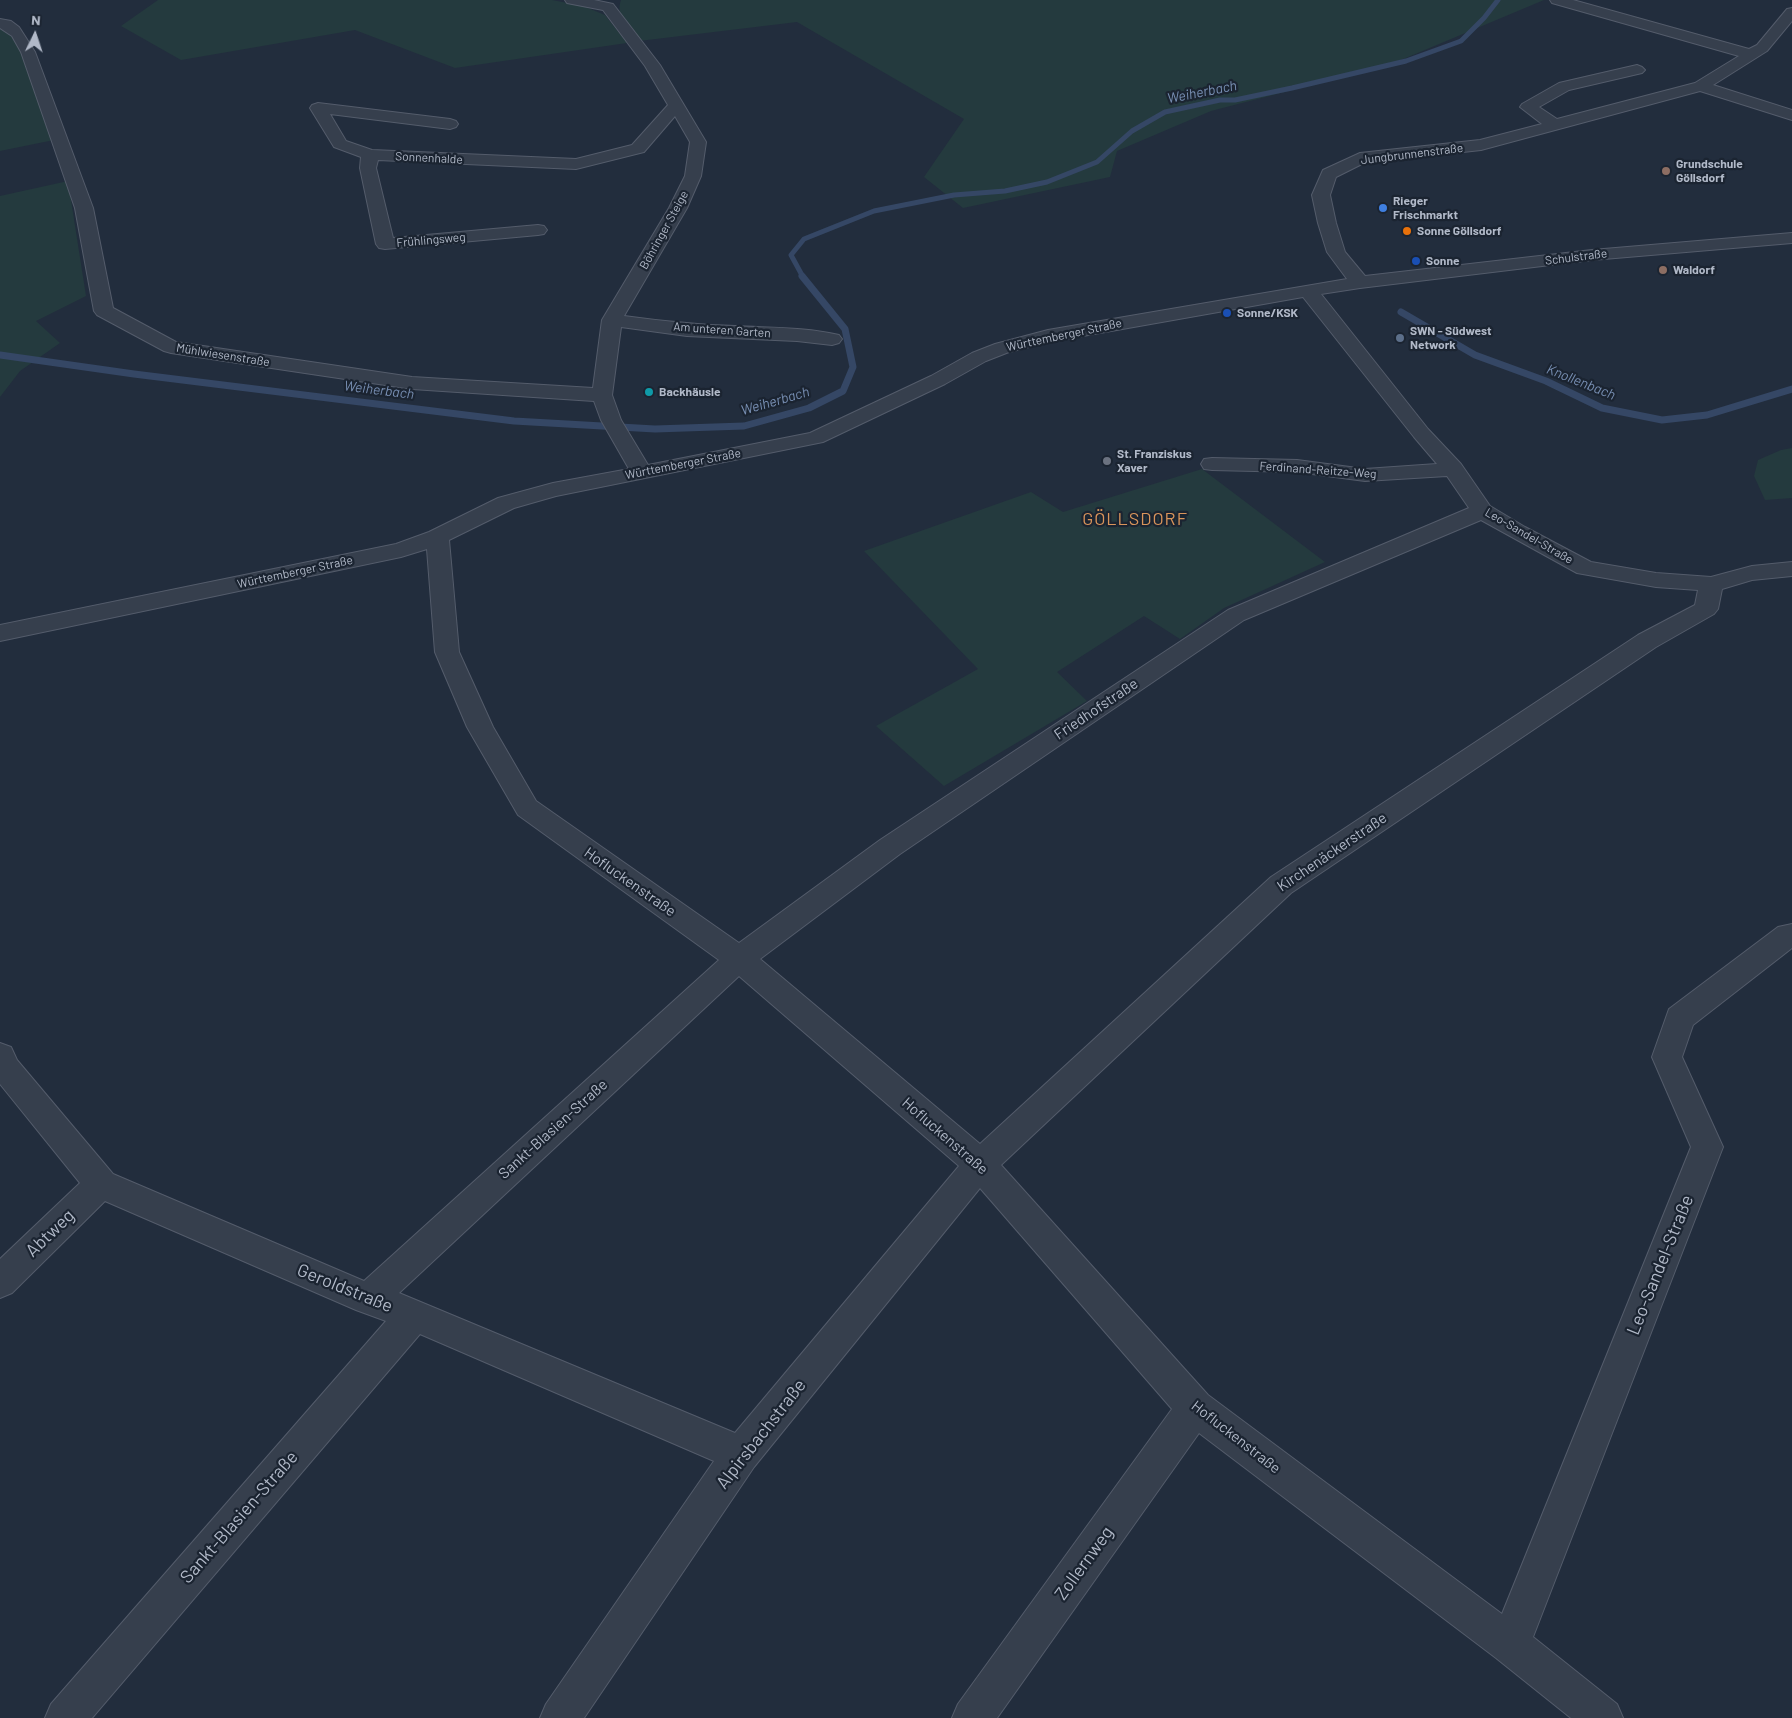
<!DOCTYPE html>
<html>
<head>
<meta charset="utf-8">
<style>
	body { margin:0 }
	#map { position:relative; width:1792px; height:1718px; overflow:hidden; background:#222d3d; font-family:Barlow,sans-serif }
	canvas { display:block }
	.north { position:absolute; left:10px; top:10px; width:50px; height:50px; -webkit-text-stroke:4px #1b2431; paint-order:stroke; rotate:4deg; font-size:14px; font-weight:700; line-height:20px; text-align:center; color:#b1b9c8 }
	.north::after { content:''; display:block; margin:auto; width:18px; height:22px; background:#b1b9c8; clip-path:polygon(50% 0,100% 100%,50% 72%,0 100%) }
</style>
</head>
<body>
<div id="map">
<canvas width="1792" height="1718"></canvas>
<div class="north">N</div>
</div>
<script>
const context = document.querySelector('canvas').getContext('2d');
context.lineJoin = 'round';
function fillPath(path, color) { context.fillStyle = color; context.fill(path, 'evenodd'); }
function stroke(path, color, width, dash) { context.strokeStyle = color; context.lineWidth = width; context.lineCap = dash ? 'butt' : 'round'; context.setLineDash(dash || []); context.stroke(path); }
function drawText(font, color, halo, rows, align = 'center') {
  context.font = font + ' Barlow,sans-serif'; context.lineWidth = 4.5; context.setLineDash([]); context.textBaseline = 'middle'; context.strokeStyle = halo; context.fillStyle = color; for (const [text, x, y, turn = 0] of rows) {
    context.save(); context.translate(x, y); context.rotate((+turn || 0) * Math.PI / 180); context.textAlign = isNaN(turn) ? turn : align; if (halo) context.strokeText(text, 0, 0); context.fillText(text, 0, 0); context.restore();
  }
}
fillPath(new Path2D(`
	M158,0H552L583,6L605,15L627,43L455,68L355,30L181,60L121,26Z
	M621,0H1544L1389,65L1211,111L1117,151L1110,177L963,208L924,177L964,119L797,22L639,41C629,28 615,16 621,0Z
	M3,27L14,33L54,140L0,151V29Z
	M68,181L86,296L36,321L60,343L20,371L0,397V196Z
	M1792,448V498L1765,500L1754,476L1758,460L1781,450Z
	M1202,469L1325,562L1224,608L1180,639L1144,616L1057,672L1087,701L944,786L876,726L978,669L864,551L1031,492L1063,512Z`), '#243a3e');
stroke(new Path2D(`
	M803,277L791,255L804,239L874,211L954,195L1005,191L1047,182L1097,162L1132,131L1165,112L1220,100H1235L1292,88L1406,61L1461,41L1484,18L1498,0`), '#354765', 5);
stroke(new Path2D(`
	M1401,312L1475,355L1546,381L1602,408L1662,420L1707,415L1792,389
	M0,355L134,374L514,421L655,429L744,426L809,408L843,391L853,367L845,329L802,276`), '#354765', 7);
const minor = new Path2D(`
	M565,0H594L613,4L660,65L706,142L701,176L687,208L624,316C661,321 698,325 735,326C769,328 806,327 839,335L842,339L839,343L832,345L797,341L687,336L621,327L612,395L621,420L648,465L810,433L931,376L972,353L995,344L1048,330L1347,279L1327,252L1318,223L1312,195L1323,170L1360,153L1480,140L1542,124L1520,107L1522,104L1559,83L1637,65L1642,67L1645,70L1642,73L1569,90L1539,107L1557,119L1695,83L1739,56L1552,3L1550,0H1573L1749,49L1757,45L1787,9L1792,8V21L1767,51L1713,85L1792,110V120L1700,91L1481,150L1364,163L1336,177L1330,195L1336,223L1345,252L1365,276L1592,250L1792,233V243L1592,260L1360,288L1321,294L1428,429L1461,464L1490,506L1525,527L1591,562L1656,573L1711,577L1752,566L1792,562V576L1752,580L1722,589L1718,609L1714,614L1656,647L1291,893L1001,1165L1208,1395L1502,1614L1691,1147L1652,1057L1669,1009L1778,927L1792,924V948L1693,1025L1682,1057L1723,1147L1533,1637L1617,1704L1623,1718H1571L1496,1658L1199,1433L997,1718H952L958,1704L1172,1409L980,1188L754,1467L584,1718H540L546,1704L714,1461L420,1334L92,1718H45L51,1704L386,1321L356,1310L105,1201L12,1293L0,1298V1259L80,1183L0,1084V1043L11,1047L17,1060L113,1174L364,1281L719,960L518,815L467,727L435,652L427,549L401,557L0,641V625L396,544L429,532L498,498L553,483L629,469L601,420L594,401L412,389L171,353L164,351L97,315L94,311L75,208L21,52L12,36L0,28V19L11,21L19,27L35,52L93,208L113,308L176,342L412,377L593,388L602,320L669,208L685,176L690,142L675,116L644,152L576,169L378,160L376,168L393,238L538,225L544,226L547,230L544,234L538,235L385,249L379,248L376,244L360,168L361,157L334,147L310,108L312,105L318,103L450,119L456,121L458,124L456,127L450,129L330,114L346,141L372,150L576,159L632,145L668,105L645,66L603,10L567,3ZM1303,297L1414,437L1437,464L1365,469L1297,460L1212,458L1204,459L1201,464L1204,469L1212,470L1297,472L1365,481L1447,476L1469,508L1228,610L880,840L739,943L536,801L493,727L459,652L449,540L514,508L556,496L823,442L945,384L986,361L1009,352L1049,342ZM1481,520L1577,573L1656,587L1698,590L1695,605L1638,635L1271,877L980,1144L760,959L900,854L1244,620ZM739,976L959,1166L735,1433L399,1293Z`);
stroke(minor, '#545c6b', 2);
fillPath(minor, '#363f4d');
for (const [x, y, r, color] of [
	[1666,171,5,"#8d6e63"],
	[1383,208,5,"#3f7fe0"],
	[1407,231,5,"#e8710a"],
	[1416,261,5,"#1a4fb4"],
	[1663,270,5,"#8d6e63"],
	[1227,313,5,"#1a4fb4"],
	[1400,338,5,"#5c6f8a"],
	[649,392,5,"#0f9aa8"],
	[1107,461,5,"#6b7280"]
]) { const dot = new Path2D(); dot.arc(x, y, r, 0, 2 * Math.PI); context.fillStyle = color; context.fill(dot); stroke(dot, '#1b2431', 2); }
drawText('12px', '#b1b9c8', '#1b2431', [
	["Jungbrunnenstraße",1412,154,-7],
	["Sonnenhalde",429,158,3],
	["Böhringer Steige",664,230,-61],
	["Frühlingsweg",431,240,-5],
	["Schulstraße",1576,257,-7],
	["Am unteren Garten",722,330,4],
	["Württemberger Straße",1064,335,-12],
	["Mühlwiesenstraße",223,355,9],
	["Württemberger Straße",683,464,-11],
	["Ferdinand-Reitze-Weg",1318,470,4],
	["Leo-Sandel-Straße",1529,536,30],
	["Württemberger Straße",295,572,-12]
]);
drawText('bold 12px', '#b1b9c8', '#1b2431', [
	["Grundschule",1676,164],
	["Göllsdorf",1676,178],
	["Rieger",1393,201],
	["Frischmarkt",1393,215],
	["Sonne Göllsdorf",1417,231],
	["Sonne",1426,261],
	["Waldorf",1673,270],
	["Sonne/KSK",1237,313],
	["SWN - Südwest",1410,331],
	["Network",1410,345],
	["Backhäusle",659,392],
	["St. Franziskus",1117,454],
	["Xaver",1117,468]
], 'left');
drawText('italic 14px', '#778eb2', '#1b2431', [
	["Weiherbach",1202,92,-11],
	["Knollenbach",1581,382,22],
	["Weiherbach",379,390,7],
	["Weiherbach",775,401,-16]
]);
drawText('15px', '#b1b9c8', '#1b2431', [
	["Friedhofstraße",1096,709,-34],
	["Kirchenäckerstraße",1332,852,-34],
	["Hofluckenstraße",630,882,35],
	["Sankt-Blasien-Straße",553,1129,-42],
	["Hofluckenstraße",945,1136,41],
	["Hofluckenstraße",1236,1437,38]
]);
context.letterSpacing = '1px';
drawText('18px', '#d9955b', '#1b2431', [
	["GÖLLSDORF",1135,519]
]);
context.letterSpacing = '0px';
drawText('18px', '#b1b9c8', '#1b2431', [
	["Abtweg",50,1233,-44],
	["Leo-Sandel-Straße",1660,1265,-68],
	["Geroldstraße",345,1288,22],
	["Alpirsbachstraße",761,1434,-52],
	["Sankt-Blasien-Straße",239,1517,-49],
	["Zollernweg",1084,1563,-54]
]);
</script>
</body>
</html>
